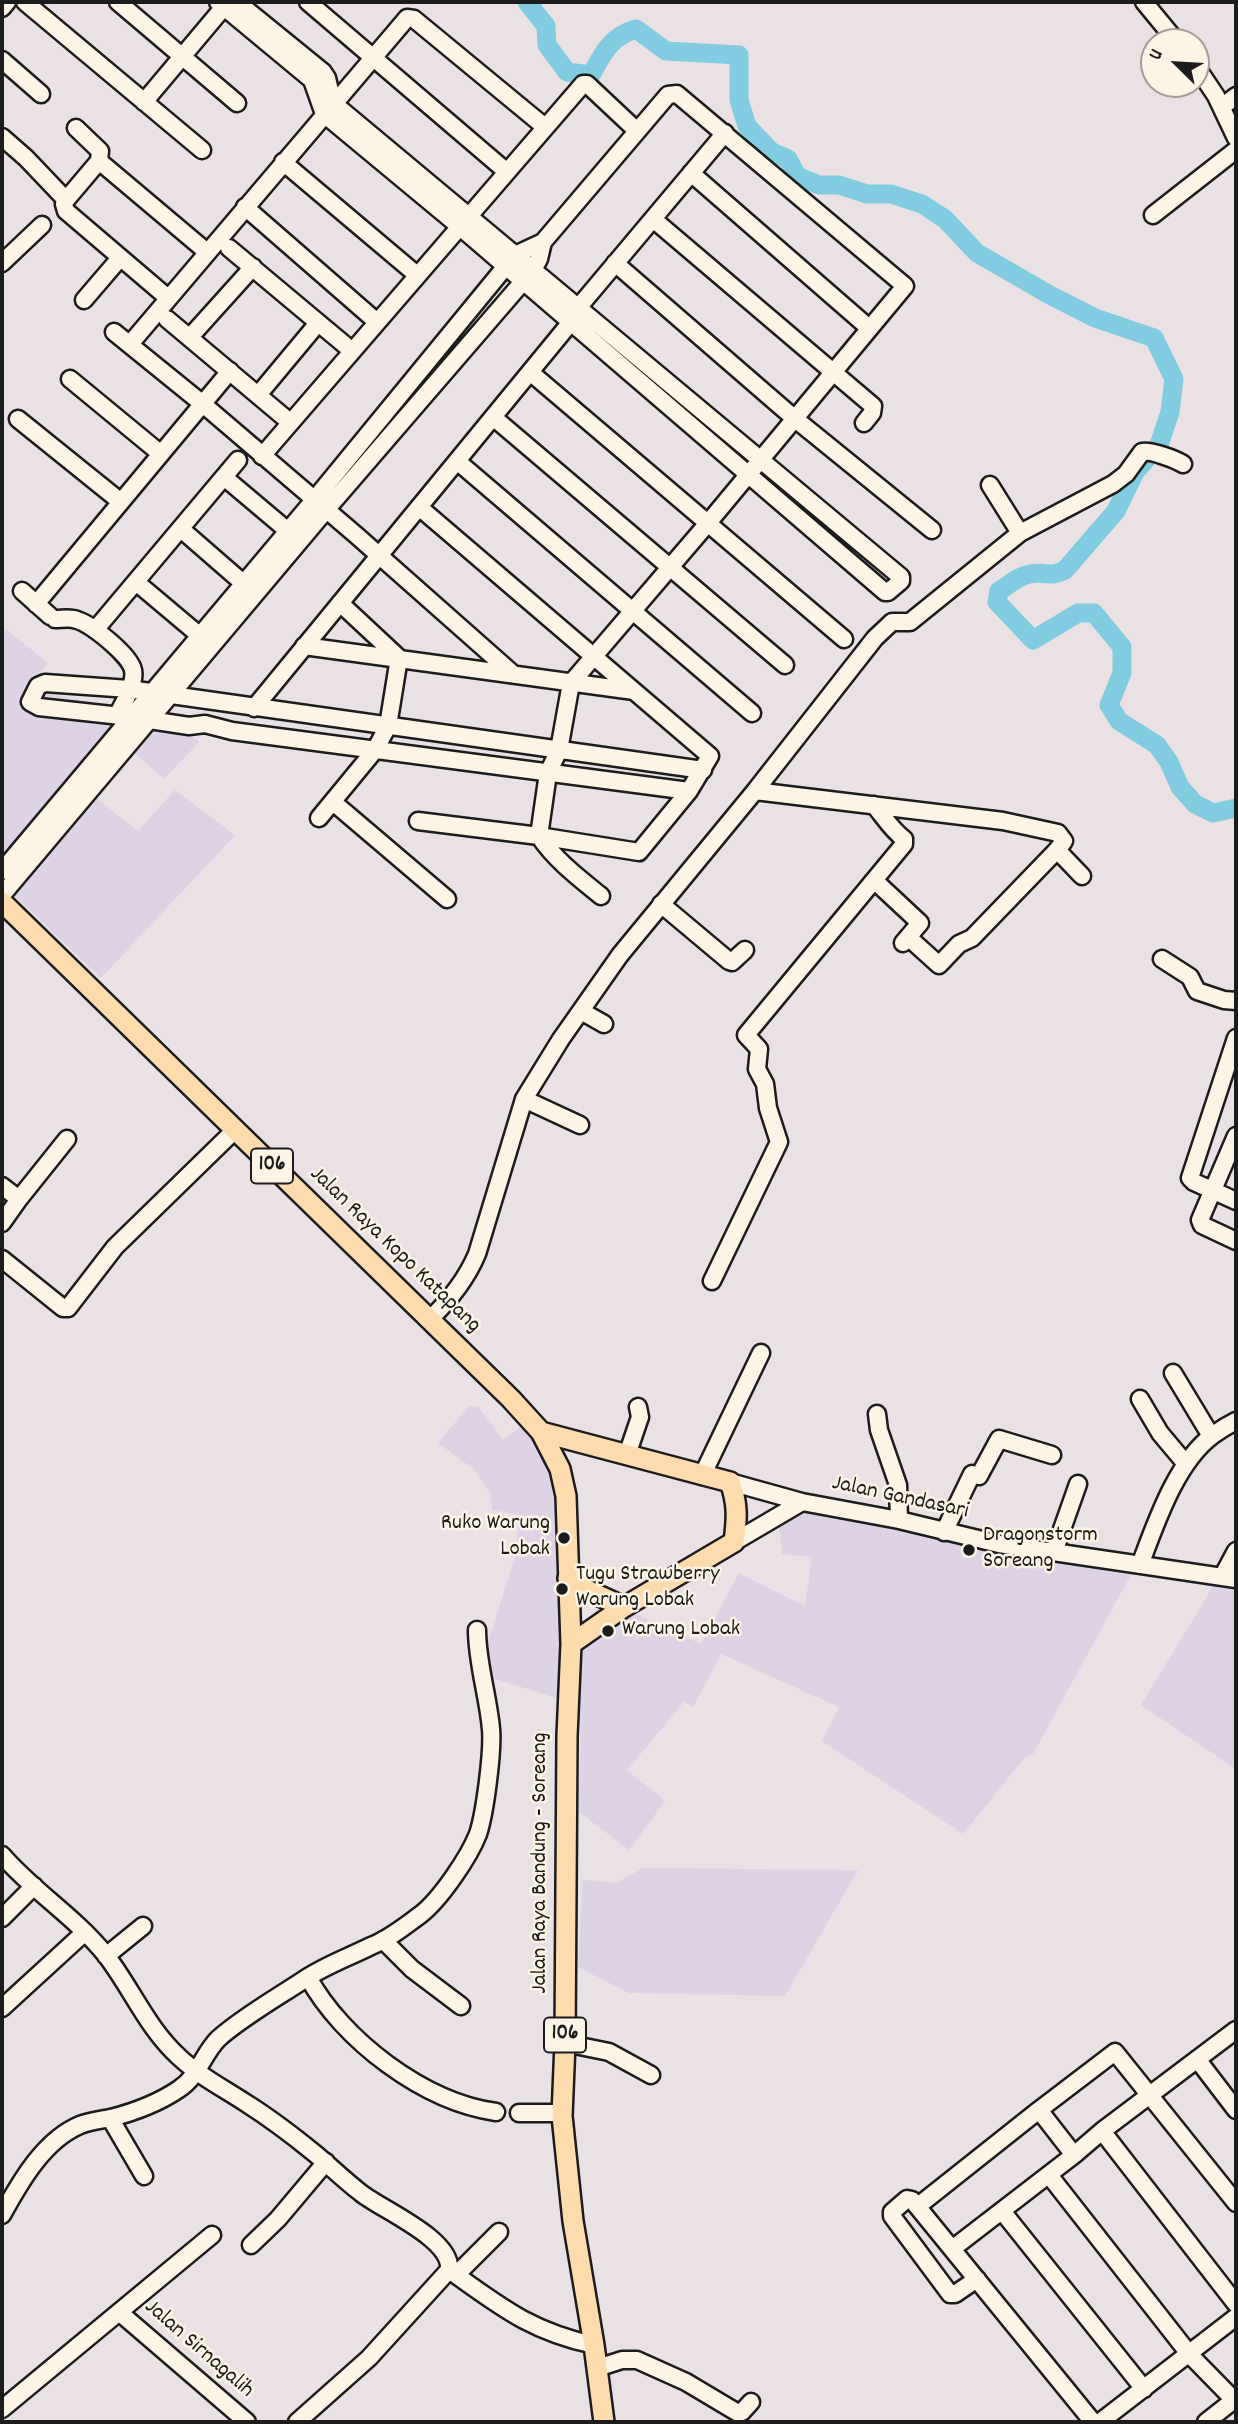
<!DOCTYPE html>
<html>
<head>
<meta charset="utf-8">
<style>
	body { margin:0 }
	#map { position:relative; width:1238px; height:2424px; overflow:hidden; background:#eae1e4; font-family:Dekko,sans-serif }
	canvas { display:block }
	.frame { position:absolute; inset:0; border:4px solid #1c1c1c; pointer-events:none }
	.north { position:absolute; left:1140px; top:28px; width:70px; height:70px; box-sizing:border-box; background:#fcf5e5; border:2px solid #a29e95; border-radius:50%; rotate:294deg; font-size:19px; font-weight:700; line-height:28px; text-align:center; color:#1c1c1c }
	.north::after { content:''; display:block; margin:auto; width:24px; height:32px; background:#1c1c1c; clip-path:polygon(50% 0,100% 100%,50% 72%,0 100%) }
</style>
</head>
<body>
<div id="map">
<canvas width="1238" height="2424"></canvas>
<div class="frame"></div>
<div class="north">U</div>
</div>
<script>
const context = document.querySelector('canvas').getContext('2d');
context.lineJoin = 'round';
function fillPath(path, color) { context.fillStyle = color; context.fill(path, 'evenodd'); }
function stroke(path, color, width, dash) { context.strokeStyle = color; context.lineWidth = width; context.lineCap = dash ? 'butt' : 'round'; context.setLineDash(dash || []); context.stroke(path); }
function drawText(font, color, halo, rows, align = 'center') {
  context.font = font + ' Dekko,sans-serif'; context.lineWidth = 5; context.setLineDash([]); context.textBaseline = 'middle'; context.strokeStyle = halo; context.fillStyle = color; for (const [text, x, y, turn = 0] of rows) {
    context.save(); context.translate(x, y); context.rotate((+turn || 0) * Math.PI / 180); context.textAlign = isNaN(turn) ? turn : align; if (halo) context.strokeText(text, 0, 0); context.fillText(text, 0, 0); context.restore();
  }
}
fillPath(new Path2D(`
	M2,626L48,663L26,690L162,715L199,742L164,779L136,754L91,794L138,831L175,790L235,835L101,978L18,899L2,887Z
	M469,1406L479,1407L503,1440L526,1423L553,1474L563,1574L557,1698L492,1678L487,1645L515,1557L519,1515L492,1510L491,1495L475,1470L438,1443Z
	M817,1507L1133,1571L1033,1754L1024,1758L963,1834L822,1741L839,1707L721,1654L693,1707L684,1702L627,1770L665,1801L629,1850L579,1812L581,1650L636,1614L701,1644L739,1573L805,1606L812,1557L782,1554L779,1523Z
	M1214,1585L1236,1588V1769L1141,1705Z
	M643,1868L858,1870L785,1996L629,1993L578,1967L583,1880L617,1883Z`), '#ddd3e4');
stroke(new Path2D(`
	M527,2L546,26L547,45L567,72L591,75C603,53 611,36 636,29L666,51L739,55V100L747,126L772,152L788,159L797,176L819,185H839L867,194H891L922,204L945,219L977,253L1048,294L1095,318L1154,338L1174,379L1170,412L1159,445L1135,472L1116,511L1065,570C1049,578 1046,571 1030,574C1018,576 1009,585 999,591L997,602L1033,640L1078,613H1094L1122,647V673L1109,705L1119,721L1157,745L1169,762L1180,787L1195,804L1213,813L1236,808`), '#81cce1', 19);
const minor = new Path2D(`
	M25,2L202,150
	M118,2L237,103
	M218,2L312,80L324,114L459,226L885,592H888L901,581V577L333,103L327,78L323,72L237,2
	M308,2L507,172
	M1144,2L1177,42
	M2,8L7,2
	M2,60L41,94
	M1196,66L1216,96L1236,138
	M144,102L228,2
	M1222,107L1236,96
	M76,128L100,151L99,161L207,252
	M2,137L26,158L66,200
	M99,161L66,200L64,204L66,211L168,298
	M283,162L417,275
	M691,173L869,328
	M245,207L377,322
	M1153,215L1236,150
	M653,219L873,406L872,413L864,423
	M229,248L345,345
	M2,263L42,225
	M615,263L794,418L932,530
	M84,300L120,258
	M577,309L725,133
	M167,319L285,418
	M114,332L204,405L356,535L512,673
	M190,337L253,267
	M130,344L407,18L414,19L545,127
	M530,372L844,639
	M70,379L161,454
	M258,395L318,323
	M493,417L785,665
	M18,419L121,502
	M262,456L583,84H587L636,130
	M457,461L752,713
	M224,477L288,531
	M990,485L1020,533
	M181,529L243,583
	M136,582L199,635
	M22,591L50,616
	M36,604L230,371
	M55,619C62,619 71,617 77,620C91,624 130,655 133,670C136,684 123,703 117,716
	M95,630L238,460
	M304,646L634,691
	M254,708L571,322
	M689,791L232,731L205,724L189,726L130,717L39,707L30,702L38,686L45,683L129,689L703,770
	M755,791L1003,821L1058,833L1064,841L1057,850
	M333,802L447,899
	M319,818L375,750L388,726L399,658L340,603
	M418,821L539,836L639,852L689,791L710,756L419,507
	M2,871L314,500L515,255L543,242
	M875,881L920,923L903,943
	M2,895L326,510L533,270L539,259L543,242L668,95L677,94L905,286L708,523L571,683L559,750L548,773L539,836C555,860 579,878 601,896
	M661,904L729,961L732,962L745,950
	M908,937L939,965L959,944L972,938L1057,850L1082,876
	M1162,959L1190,977L1197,991L1224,1000L1236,1001
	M581,1011L604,1024
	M1236,1038L1190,1178L1194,1182L1236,1201
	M524,1099L580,1125
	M1236,1136L1200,1220L1202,1225L1236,1241
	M2,1186L19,1199L2,1223
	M19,1199L67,1139
	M2,1259L63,1308H68L115,1247L235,1130
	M712,1281L779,1142L768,1108L765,1084L757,1069L759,1049L746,1035L904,844V839C891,829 885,818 874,805
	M429,1320C450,1300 466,1280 477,1254L524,1099L561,1039L620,955L755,791L875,638L892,622H910L1020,533L1113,484L1126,474L1142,452C1150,450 1175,459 1183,464
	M1173,1373L1211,1436
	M1140,1399L1160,1433L1186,1464
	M877,1414L879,1430L898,1485L899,1520
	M627,1455L640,1417L638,1407
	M702,1476L761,1353
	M730,1482L802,1502L899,1520L999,1544L1236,1579
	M944,1532L972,1474L979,1476L999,1439L1052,1455
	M734,1542L802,1502
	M1054,1552L1078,1484
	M1140,1565C1156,1523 1176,1462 1213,1435C1220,1430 1228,1425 1236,1421
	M1222,1577L1236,1551
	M2,1855C33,1891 74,1916 105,1954C131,1987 147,2028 179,2057C199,2076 225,2089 249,2105C271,2119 292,2135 313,2152C329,2165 344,2180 361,2193C382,2210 453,2239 449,2270
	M2,1918L34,1886
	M383,1940L412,1969L461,2006
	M106,1956L143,1926
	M308,1977C342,2040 424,2102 496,2112
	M2,2008L85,1932
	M565,2043L609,2052L651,2075
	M1197,2059L1236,2110
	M1039,2110L1115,2052L1236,2203
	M519,2113H562
	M110,2118L144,2176
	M1102,2131L1236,2304
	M1074,2155L1102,2131L1236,2030
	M1049,2175L1190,2355L1234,2400L1236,2399
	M918,2206L1039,2110L1074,2155L952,2249
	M1002,2211L1144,2389
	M2,2215C20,2182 44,2140 80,2125C90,2121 101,2120 111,2118C134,2112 160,2102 179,2089C198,2077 203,2054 218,2039C241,2018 278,1997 305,1979C326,1965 349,1957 371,1946C389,1939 405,1926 420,1915C440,1900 469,1857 478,1834C485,1813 493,1751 491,1729C488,1695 477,1663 477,1630
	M251,2245L278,2219L326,2162
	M456,2275L499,2232
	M977,2279L955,2294H950L892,2216V2212L907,2199L912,2200L1093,2422
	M119,2312L247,2422
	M597,2368L622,2360H637L686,2382L738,2413L742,2412L751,2402
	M2,2409L212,2235
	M297,2422L369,2358L449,2270C501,2307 530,2331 594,2345
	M1100,2422L1236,2317
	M1206,2422L1234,2400L1236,2402`);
const major = new Path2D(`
	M2,902L511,1399L541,1432L560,1469L566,1496L571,1644L567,1736L565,2043L562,2116L573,2221L594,2345L604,2422
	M541,1432L730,1482C738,1504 737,1519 734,1542L624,1607L571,1644
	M568,1578L591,1592L624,1607`);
stroke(minor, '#1c1c1c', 21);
stroke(major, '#1c1c1c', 24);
stroke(minor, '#fcf5e5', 16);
stroke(major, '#fedbac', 19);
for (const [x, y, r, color] of [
	[564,1538,7,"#1c1c1c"],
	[969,1550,7,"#1c1c1c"],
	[562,1589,7,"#1c1c1c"],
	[608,1631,7,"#1c1c1c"]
]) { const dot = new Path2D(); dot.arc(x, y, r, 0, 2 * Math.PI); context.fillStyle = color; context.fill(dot); stroke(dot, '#fcf5e5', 2.5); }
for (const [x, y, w] of [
	[272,1166,42],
	[565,2035,42]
]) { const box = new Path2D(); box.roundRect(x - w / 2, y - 17.5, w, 35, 5); context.fillStyle = '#fcf5e5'; context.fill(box); stroke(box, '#1c1c1c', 2); }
drawText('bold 21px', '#1c1c1c', null, [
	["106",272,1166],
	["106",565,2035]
]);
drawText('23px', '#1c1c1c', '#fcf5e5', [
	["Jalan Raya Kopo Katapang",394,1251,44],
	["Jalan Gandasari",900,1499,12],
	["Jalan Raya Bandung - Soreang",542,1863,-90],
	["Jalan Sirnagalih",198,2350,41]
]);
drawText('23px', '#1c1c1c', '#fcf5e5', [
	["Ruko Warung",550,1525,"right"],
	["Lobak",550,1551,"right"],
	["Dragonstorm",983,1537],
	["Soreang",983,1563],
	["Tugu Strawberry",576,1576],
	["Warung Lobak",576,1602],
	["Warung Lobak",622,1631]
], 'left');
</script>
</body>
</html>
